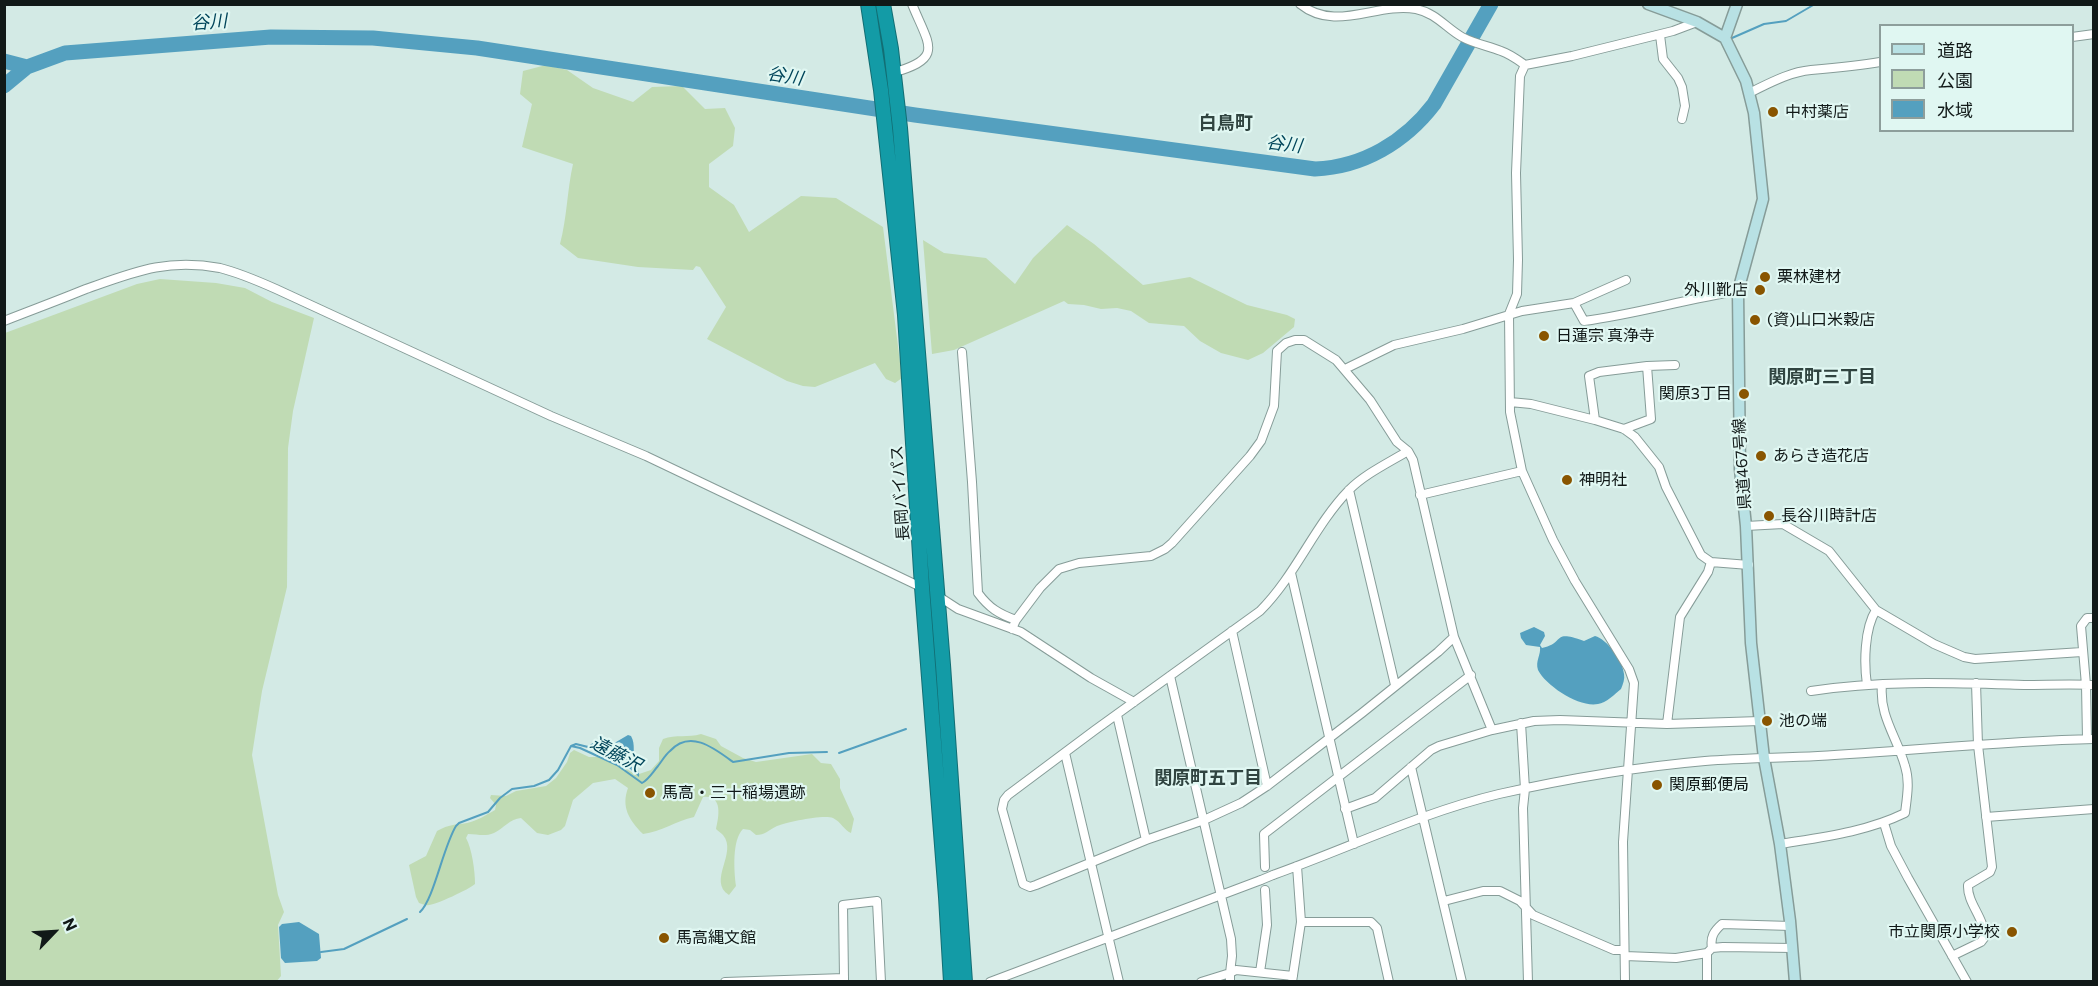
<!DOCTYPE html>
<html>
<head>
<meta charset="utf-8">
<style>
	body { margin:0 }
	#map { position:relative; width:2098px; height:986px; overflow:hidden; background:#d3eae5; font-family:Commissioner,"Noto Sans JP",sans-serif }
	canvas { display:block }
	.frame { position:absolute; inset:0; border:6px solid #111918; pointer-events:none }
	.legend { position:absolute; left:1879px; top:24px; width:195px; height:108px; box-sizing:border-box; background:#e0f7f2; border:2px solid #8d9e9b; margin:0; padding:8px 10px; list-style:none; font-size:18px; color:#111918 }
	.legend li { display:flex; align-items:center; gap:12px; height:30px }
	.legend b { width:30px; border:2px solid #8d9e9b }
	.north { position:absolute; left:24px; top:902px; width:60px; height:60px; -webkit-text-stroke:4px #e0f7f2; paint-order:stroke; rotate:65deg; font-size:16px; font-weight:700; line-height:24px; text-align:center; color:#111918 }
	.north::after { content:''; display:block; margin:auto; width:21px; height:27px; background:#111918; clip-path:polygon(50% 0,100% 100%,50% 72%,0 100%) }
</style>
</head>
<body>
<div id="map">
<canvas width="2098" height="986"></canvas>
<div class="frame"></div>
<ul class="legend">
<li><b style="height:8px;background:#b8e1e4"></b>道路</li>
<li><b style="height:16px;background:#c0dbb4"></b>公園</li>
<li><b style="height:16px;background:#54a0bf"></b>水域</li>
</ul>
<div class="north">N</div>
</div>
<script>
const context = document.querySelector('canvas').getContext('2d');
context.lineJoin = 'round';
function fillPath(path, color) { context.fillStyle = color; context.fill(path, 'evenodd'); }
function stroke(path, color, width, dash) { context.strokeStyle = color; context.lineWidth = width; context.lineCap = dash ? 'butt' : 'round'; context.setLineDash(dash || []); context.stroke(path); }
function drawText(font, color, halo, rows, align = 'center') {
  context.font = font + ' Commissioner,"Noto Sans JP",sans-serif'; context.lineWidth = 4.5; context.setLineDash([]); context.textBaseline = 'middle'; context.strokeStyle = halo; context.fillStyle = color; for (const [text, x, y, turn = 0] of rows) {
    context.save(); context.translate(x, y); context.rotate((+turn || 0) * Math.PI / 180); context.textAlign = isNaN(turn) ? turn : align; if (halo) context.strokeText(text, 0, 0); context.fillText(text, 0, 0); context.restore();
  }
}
fillPath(new Path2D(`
	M546,65L567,70L593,88L633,102L652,87L682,86L705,109L725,108L735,128L733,146L709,164V187L734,205L749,232L801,196L836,198L883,227L902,378L895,383L886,379L875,363L815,387L803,386L787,381L707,339L726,307L700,267L696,266L693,270L638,267L578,258L560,244C567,218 567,191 573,164L522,147L532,104L520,94L523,71Z
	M1067,225L1094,244L1143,285L1190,277L1247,305L1287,315L1295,319L1294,327L1263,353L1248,360L1221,353L1200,341L1184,326L1149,323L1131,311L1117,308L1101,309L1084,305L1068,304L1064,301L954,350L932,354L923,240L944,253L986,258L1015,284L1033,258Z
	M160,279L216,283L245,288L272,302L314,318L293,411L288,448L287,587L262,691L252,755L278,895L284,912L278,925L281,976L276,982L5,981V333L137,284Z
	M701,734L716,739L721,746L743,758L756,762L812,754L821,763L831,764L840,779V788L854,819L851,833C844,830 841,822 833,818C824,814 787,822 777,826C769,830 765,835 756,835L750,830L743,829C732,840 734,870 736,886L729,895C707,881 738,853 723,835C721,833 718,831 716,829C719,816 723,795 703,797L694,817C676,821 661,832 643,834C629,820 621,807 628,788L615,779L593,783L573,800L565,826L561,830L548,835L537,833L521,818C510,819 504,828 494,833C484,837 478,834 468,834L466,838C472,849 475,871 475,884C470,889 435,905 429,905C426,906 423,904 419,903L416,897L409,865L426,856L437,831C450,824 454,825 467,823C477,821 486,815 495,810L496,805L490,798L491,795L506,796L516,791L546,786L556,778L567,762L570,753L574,750L589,757H608L636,775L651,770L659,761V748L663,739C676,734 688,738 701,734Z`), '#c0dbb4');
fillPath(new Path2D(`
	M1534,627L1544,632L1545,636L1540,645L1542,648C1566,643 1551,629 1584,641L1595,636C1607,639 1623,661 1624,674C1625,679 1623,684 1621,689C1615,694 1606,703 1598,704C1580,708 1546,686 1538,670C1535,661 1541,655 1540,647L1526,645L1521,638L1520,633Z
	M628,735L631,736C636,745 632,753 635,762C637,769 640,771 639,777L628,767L623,744L619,742L611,745Z
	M299,922L319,934L321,958L317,961L285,963L281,958L279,927L282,924Z`), '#54a0bf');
stroke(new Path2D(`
	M1732,38L1764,24L1786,21L1815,4
	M571,746L576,744L588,747L599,741L611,745
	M839,753L906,729
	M420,912C434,899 443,847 456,826L459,823L488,812L500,798L512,789L534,786L549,780L558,770L571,746L580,748L617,765L642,783C649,779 652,773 658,766C662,761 665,755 670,751C690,729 714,748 733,762L789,753L827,752
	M321,952L344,949L407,919`), '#54a0bf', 2);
stroke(new Path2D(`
	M4,61L27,67
	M4,86L27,67L65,53L271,37L373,38L477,48L915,115L1315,169C1363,167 1405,142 1434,104L1491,4`), '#54a0bf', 15);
const street = new Path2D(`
	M1300,4C1336,33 1376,2 1416,9C1436,13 1446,28 1462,37C1475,44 1489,46 1501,51C1510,54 1518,60 1525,65L1572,56L1673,31L1697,22
	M1660,35L1663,59L1678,78L1682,87L1685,106L1682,119
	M2072,37L2094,34
	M1525,65L1520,76L1516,173L1518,260L1517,294L1509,314L1510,412L1522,471L1553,540L1575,581L1629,669L1634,683L1623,842L1625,982
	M892,73C945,58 929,46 912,4
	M1749,93C1768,84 1789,72 1811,70C1834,68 1857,66 1880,62
	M1574,303L1584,321C1636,314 1686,299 1738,291
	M4,321C32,310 59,300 86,289C134,272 167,258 220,268C240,273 258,281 276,289L551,416L646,456L923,588
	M962,352L972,482L978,593C989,608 999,614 1016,620
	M1647,366L1675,365
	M1345,369L1394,345L1463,329L1522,311L1574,303L1626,280
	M1510,402L1531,404L1595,420L1624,429L1635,437L1659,467L1666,487L1701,555L1711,562L1749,565
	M1595,420L1589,376L1599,372L1647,366L1651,419L1624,429
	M1408,451L1413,460L1454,637L1438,652L1362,713L1267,786L1241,803L1204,820L1146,840L1036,885L1030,887L1023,884L1002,809L1004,800L1008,795L1095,730L1260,611C1296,575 1314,526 1349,490C1365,474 1388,463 1408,451Z
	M1349,490L1395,685
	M1420,495L1522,471
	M1746,526L1783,524L1829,551L1876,610L1934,644L1964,657L1975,659L2082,652
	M1291,573L1354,844
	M938,596L958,609L1021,632L1091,678L1134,702
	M1012,629L1016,620L1040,588L1059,569L1079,563L1151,556L1165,549L1172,543L1250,456L1261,441L1274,406L1277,351L1286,343L1295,340H1304L1336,360L1370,400L1397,442L1408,451
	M1232,631L1267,786
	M1454,637L1492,730
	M1170,676L1231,939L1232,956L1230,973L1201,982
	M1867,685C1864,664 1864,629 1876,610
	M1811,691C1881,680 1953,683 2024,685C2047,685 2070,684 2094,685
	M1117,715L1146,840
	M1521,723L1525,789L1523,808L1528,982
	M1667,724L1680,617L1708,572L1711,562
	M2087,739L2086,685L2081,626L2087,618H2094
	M1065,753L1119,982
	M1411,767L1462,982
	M1345,809L1375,798L1431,750L1439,746L1492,730L1534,721L1560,720L1667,724L1760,721
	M1986,817L2094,809
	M1884,823L1891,846L1908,878L1967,982
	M1780,844C1823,837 1866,832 1905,813C1907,797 1910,781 1905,766C1897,737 1879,716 1882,685
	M1265,867L1264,834L1471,675
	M1273,875C1346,849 1423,812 1499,794C1566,779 1636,767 1705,761C1742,758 1780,758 1818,756C1910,751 2001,741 2094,739
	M1444,901L1483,891H1500L1520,901L1533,915L1614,950H1624
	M1301,922H1371L1377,928L1389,982
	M1712,948C1710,937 1714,931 1722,924L1791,926
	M1708,952L1712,948L1723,947L1793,948
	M1625,956L1676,958L1707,953V982
	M1952,956L1981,942L1984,938C1986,919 1967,904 1968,885L1990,872L1992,867L1978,745L1976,683
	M1260,972L1267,925L1265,890
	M844,978L843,905L877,901L881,982
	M725,982L844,978V982
	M990,982L1261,880
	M1230,982V973L1236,970L1293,976
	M1292,982L1301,922L1297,866`);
const secondary = new Path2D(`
	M1648,4L1697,22L1725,38L1746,81L1754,113L1763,199L1738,291L1740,469L1746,526L1751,643L1764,758L1780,844L1790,921L1795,982
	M1725,38L1737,4`);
const highway = new Path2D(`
	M868,4L881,90L905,315L922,587L946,897L951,982
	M883,4L891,49L900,128L943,665L965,982`);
stroke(street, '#869c98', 10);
stroke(secondary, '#869c98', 13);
stroke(highway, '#126e74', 16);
stroke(street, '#fff', 8);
stroke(secondary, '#b8e1e4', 10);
stroke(highway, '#139ba6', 14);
const streetBridge = new Path2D(`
	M1261,880L1273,875`);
stroke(streetBridge, '#869c98', 10, []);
stroke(streetBridge, '#fff', 8);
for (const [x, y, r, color] of [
	[1773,112,6,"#895500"],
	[1765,277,6,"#895500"],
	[1760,290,6,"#895500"],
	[1755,320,6,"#895500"],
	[1544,336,6,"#895500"],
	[1744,394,6,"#895500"],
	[1761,456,6,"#895500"],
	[1567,480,6,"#895500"],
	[1769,516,6,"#895500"],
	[1767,721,6,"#895500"],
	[1657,785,6,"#895500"],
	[650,793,6,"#895500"],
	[2012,932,6,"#895500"],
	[664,938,6,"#895500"]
]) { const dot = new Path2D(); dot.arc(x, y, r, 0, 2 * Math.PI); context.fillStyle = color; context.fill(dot); stroke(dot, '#e0f7f2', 2); }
drawText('16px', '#111918', '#e0f7f2', [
	["中村薬店",1785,112],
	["栗林建材",1777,277],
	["外川靴店",1748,290,"right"],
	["(資)山口米穀店",1767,320],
	["日蓮宗 真浄寺",1556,336],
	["関原3丁目",1732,394,"right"],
	["あらき造花店",1773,456],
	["神明社",1579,480],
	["長谷川時計店",1781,516],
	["池の端",1779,721],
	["関原郵便局",1669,785],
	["馬高・三十稲場遺跡",662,793],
	["市立関原小学校",2000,932,"right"],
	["馬高縄文館",676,938]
], 'left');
drawText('16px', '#111918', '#e0f7f2', [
	["県道467号線",1742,464,-94],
	["長岡バイパス",900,493,-94]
]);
drawText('italic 18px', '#00455a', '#e0f7f2', [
	["谷川",209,22,-4],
	["谷川",785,76,9],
	["谷川",1284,144,7],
	["遠藤沢",616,754,28]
]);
drawText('bold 18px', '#304440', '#e0f7f2', [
	["白鳥町",1226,123],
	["関原町三丁目",1822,377],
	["関原町五丁目",1208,778]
]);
</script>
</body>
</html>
